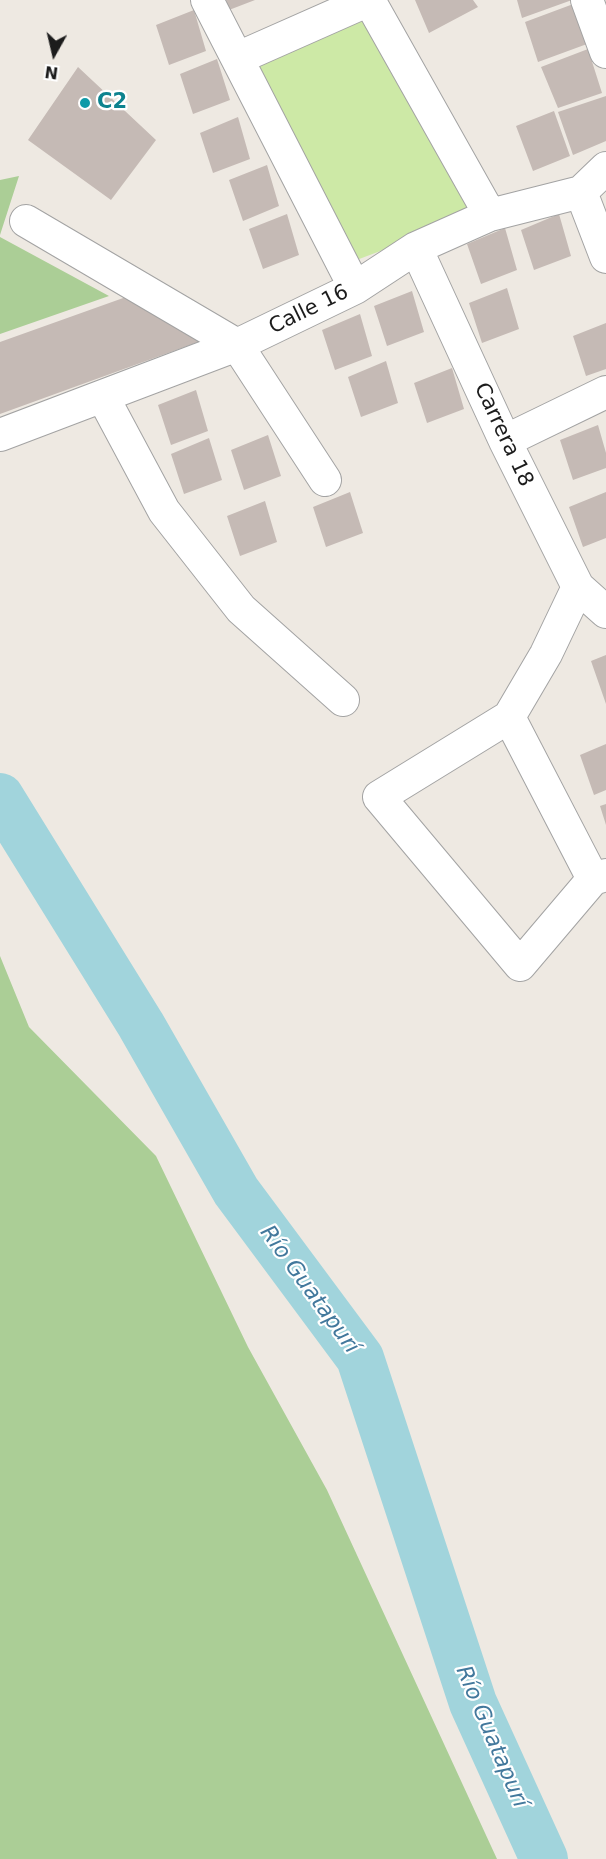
<!DOCTYPE html>
<html>
<head>
<meta charset="utf-8">
<style>
	body { margin:0 }
	#map { position:relative; width:606px; height:1859px; overflow:hidden; background:#eee9e2; font-family:"DejaVu Sans",sans-serif }
	canvas { display:block }
	.north { position:absolute; left:24px; top:24px; width:60px; height:60px; -webkit-text-stroke:4px #fff; paint-order:stroke; rotate:188deg; font-size:16px; font-weight:700; line-height:24px; text-align:center; color:#1c1c1c }
	.north::after { content:''; display:block; margin:auto; width:21px; height:27px; background:#1c1c1c; clip-path:polygon(50% 0,100% 100%,50% 72%,0 100%) }
</style>
</head>
<body>
<div id="map">
<canvas width="606" height="1859"></canvas>
<div class="north">N</div>
</div>
<script>
const context = document.querySelector('canvas').getContext('2d');
context.lineJoin = 'round';
function fillPath(path, color) { context.fillStyle = color; context.fill(path, 'evenodd'); }
function stroke(path, color, width, dash) { context.strokeStyle = color; context.lineWidth = width; context.lineCap = dash ? 'butt' : 'round'; context.setLineDash(dash || []); context.stroke(path); }
function drawText(font, color, halo, rows, align = 'center') {
  context.font = font + ' "DejaVu Sans",sans-serif'; context.lineWidth = 4.5; context.setLineDash([]); context.textBaseline = 'middle'; context.strokeStyle = halo; context.fillStyle = color; for (const [text, x, y, turn = 0] of rows) {
    context.save(); context.translate(x, y); context.rotate((+turn || 0) * Math.PI / 180); context.textAlign = isNaN(turn) ? turn : align; if (halo) context.strokeText(text, 0, 0); context.fillText(text, 0, 0); context.restore();
  }
}
fillPath(new Path2D(`
	M363,11L475,215L354,261L254,63Z`), '#cde9a6');
fillPath(new Path2D(`
	M19,176L0,235V180Z
	M0,237L109,296L0,334Z
	M0,956L29,1027L156,1156L248,1347L327,1490L497,1859H0Z`), '#abce96');
stroke(new Path2D(`
	M0,797L141,1025L236,1191L360,1358L473,1703L544,1859`), '#a1d4dc', 48);
fillPath(new Path2D(`
	M226,0H255L229,10Z
	M415,0H473L478,7L429,33Z
	M517,0H572L522,18Z
	M576,3L587,44L538,62L525,22Z
	M194,10L206,51L169,65L156,25Z
	M588,49L602,93L558,108L541,67Z
	M217,59L230,100L193,114L180,74Z
	M78,67L156,140L111,200L28,140Z
	M606,96V141L573,155L558,112Z
	M554,111L570,156L533,171L516,126Z
	M238,117L250,159L213,173L200,133Z
	M267,165L279,206L243,221L229,180Z
	M287,214L299,255L263,269L249,229Z
	M559,214L571,256L534,270L521,230Z
	M505,228L517,270L481,284L467,244Z
	M507,288L519,329L482,343L469,303Z
	M412,291L424,332L387,346L374,306Z
	M126,297L201,341L0,414V342Z
	M360,314L372,356L335,370L322,330Z
	M606,323V369L586,376L573,336Z
	M386,361L398,403L361,417L348,377Z
	M452,368L464,409L427,423L414,383Z
	M196,390L208,431L171,445L158,405Z
	M598,425L606,453V468L573,480L560,440Z
	M268,435L281,476L244,490L231,450Z
	M209,438L222,480L184,494L171,454Z
	M350,492L363,533L326,547L313,507Z
	M606,492V538L583,547L569,507Z
	M265,501L277,542L240,556L227,516Z
	M606,655V704L591,661Z
	M606,744V790L594,795L580,755Z
	M606,804V825L600,806Z`), '#c5bab5');
const minor = new Path2D(`
	M207,0L355,288
	M369,0L490,215
	M587,0L606,52
	M238,58L369,0
	M581,192L606,257
	M26,221L237,345L325,480
	M416,248L505,441L578,587L606,612
	M103,397L164,511L241,609L343,700
	M0,435L237,345L355,288L416,248L490,215L581,192L606,168
	M505,441L606,392
	M578,587L546,654L509,717L379,797L520,965L593,879L606,875
	M509,717L593,879`);
stroke(minor, '#a3a3a3', 34);
stroke(minor, '#fff', 32);
for (const [x, y, r, color] of [
	[85,103,6,"#0f9aa8"]
]) { const dot = new Path2D(); dot.arc(x, y, r, 0, 2 * Math.PI); context.fillStyle = color; context.fill(dot); stroke(dot, '#fff', 2); }
drawText('bold 21px', '#0d838f', '#fff', [
	["C2",97,103]
], 'left');
drawText('21px', '#1c1c1c', '#fff', [
	["Calle 16",309,310,-26],
	["Carrera 18",503,435,65]
]);
drawText('italic 22px', '#42789c', '#fff', [
	["Río Guatapurí",309,1290,54],
	["Río Guatapurí",491,1737,67]
]);
</script>
</body>
</html>
